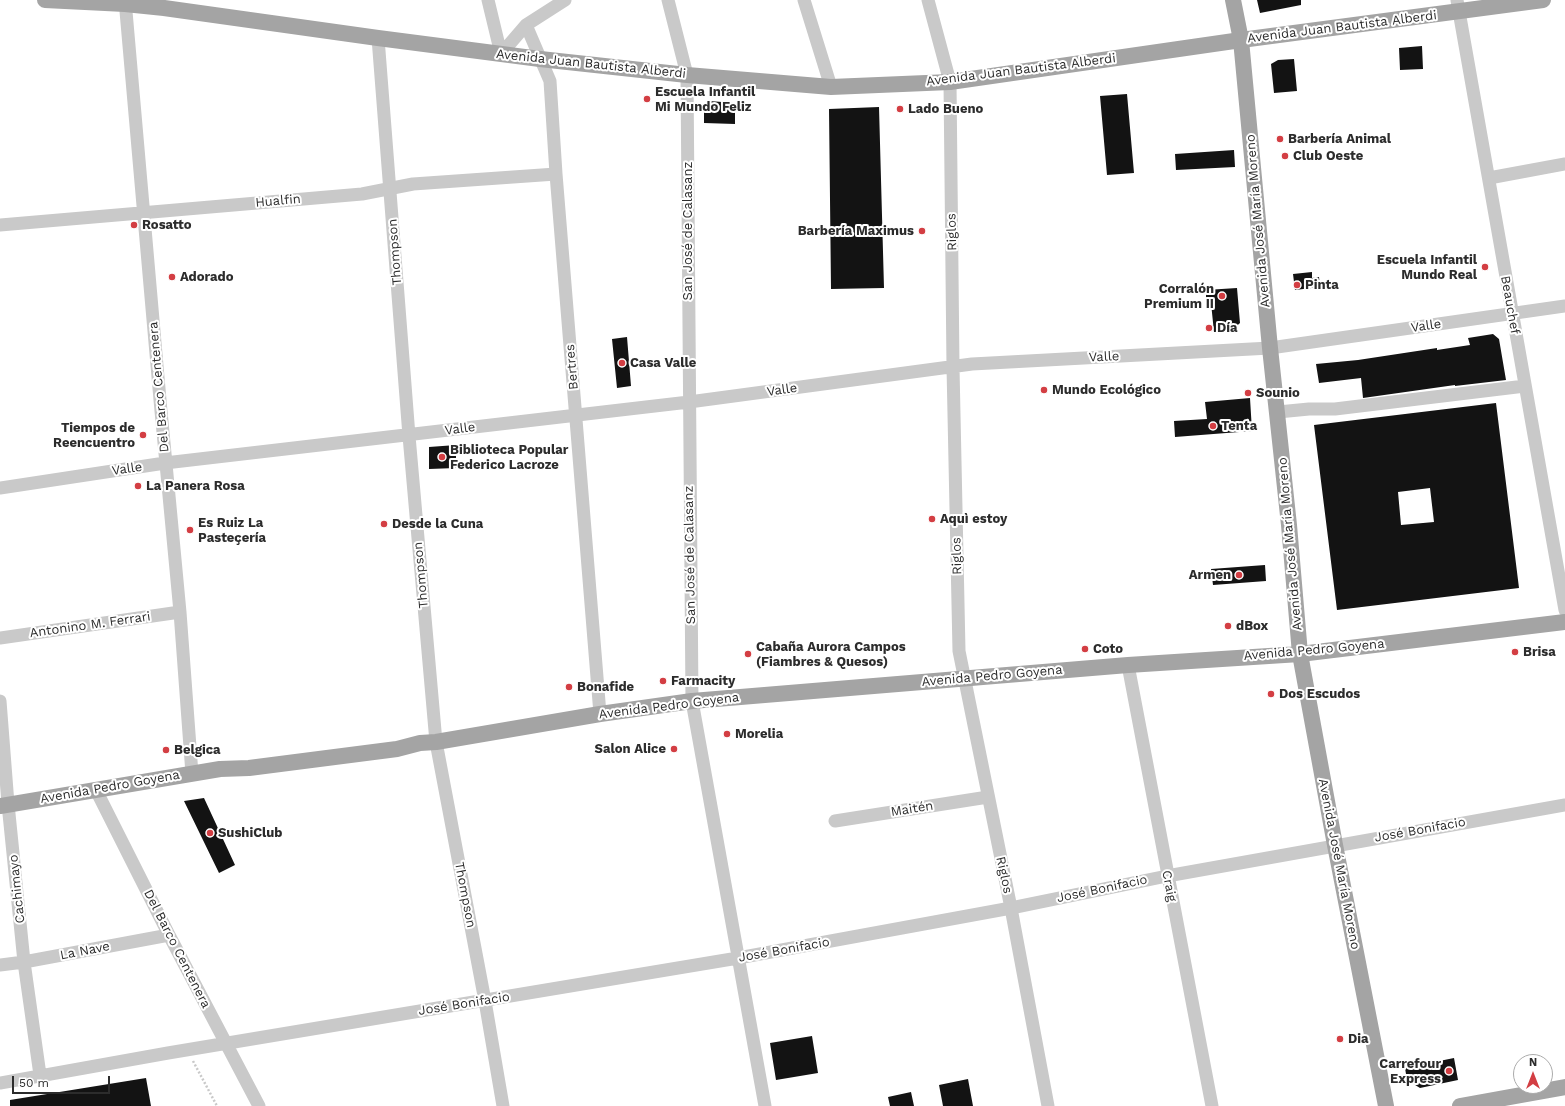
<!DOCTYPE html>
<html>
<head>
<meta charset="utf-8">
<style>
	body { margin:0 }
	#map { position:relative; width:1565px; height:1106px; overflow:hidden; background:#fff; font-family:"Work Sans",sans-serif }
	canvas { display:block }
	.north { position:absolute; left:1513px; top:1054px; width:40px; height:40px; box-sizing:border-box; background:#fff; border:1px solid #ababab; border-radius:50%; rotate:0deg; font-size:11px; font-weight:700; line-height:16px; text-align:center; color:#2c2c2c }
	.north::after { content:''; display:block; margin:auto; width:14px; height:18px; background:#d33e43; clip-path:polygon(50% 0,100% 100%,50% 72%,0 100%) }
	.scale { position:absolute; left:12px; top:1076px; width:98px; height:18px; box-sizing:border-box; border:2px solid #2c2c2c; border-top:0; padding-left:5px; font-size:12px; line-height:14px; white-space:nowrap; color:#2c2c2c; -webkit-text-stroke:3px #fff; paint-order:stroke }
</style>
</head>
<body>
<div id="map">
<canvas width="1565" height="1106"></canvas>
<div class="north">N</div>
<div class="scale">50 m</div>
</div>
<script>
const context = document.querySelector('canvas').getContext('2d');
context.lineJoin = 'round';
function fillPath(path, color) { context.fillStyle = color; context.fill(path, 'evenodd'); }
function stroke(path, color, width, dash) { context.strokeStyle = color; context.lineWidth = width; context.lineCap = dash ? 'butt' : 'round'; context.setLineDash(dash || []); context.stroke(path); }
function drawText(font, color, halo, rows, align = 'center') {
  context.font = font + ' "Work Sans",sans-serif'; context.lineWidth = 4; context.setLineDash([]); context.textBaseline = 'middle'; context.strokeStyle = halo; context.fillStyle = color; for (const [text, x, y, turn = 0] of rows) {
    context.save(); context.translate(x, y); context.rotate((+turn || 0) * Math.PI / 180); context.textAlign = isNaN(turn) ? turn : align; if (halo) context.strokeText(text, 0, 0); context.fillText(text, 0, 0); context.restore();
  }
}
fillPath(new Path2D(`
	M1257,0H1301V5L1260,13Z
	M1422,46L1423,69L1400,70L1399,48Z
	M1294,59L1297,91L1274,93L1271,64L1278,60Z
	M1127,94L1134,173L1107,175L1100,96Z
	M709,101L735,103V124L704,123V105Z
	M879,107L884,288L831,289L829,109Z
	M1234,150L1235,167L1176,170L1175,154Z
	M1312,272V278L1319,277L1320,287L1295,290L1293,274Z
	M1237,288L1240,323L1231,331L1214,332L1211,303H1206V290Z
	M1493,334L1499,339L1506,380L1455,386V385L1363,398L1361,378L1319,383L1316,364L1358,360L1437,348V350L1470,345L1468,338Z
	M627,337L631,386L617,388L612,339Z
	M1250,398L1252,431L1175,437L1174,421L1207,419L1205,402Z
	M1496,403L1519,588L1337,610L1314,425ZM1430,488L1434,522L1401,525L1398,492Z
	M456,445V468L429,469V447Z
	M1265,565L1266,581L1213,585L1211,569Z
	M204,798L235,865L219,873L184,801Z
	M812,1036L818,1073L776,1080L770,1043Z
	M1454,1058L1458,1080L1420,1088L1407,1080L1405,1068Z
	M146,1078L151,1106H10V1100Z
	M968,1079L973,1106H943L939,1085Z
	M911,1092L914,1106H890L888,1097Z`), '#131313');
stroke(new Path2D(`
	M193,1061L217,1106`), '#c9c9c9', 2.5, [2, 2]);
stroke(new Path2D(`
	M125,0L161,411L180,612L192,774
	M488,0L501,54
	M668,0L687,75L692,701L765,1106
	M804,0L831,87
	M928,0L950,82L953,367L959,651L1011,908L1048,1106
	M1457,0L1565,610
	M526,25L550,81L556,174L600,714
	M378,38L409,436L436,742L485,1001L503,1106
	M501,54L526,25L565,0
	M1489,178L1565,164
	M0,225L362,194L413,184L556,174
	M1278,412L1309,409H1335L1525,386
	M0,488L165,463L689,402L972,364L1270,348L1565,306
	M0,638L180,612
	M1128,665L1212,1106
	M0,701L8,804L24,962L40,1075
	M96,790L169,935L259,1106
	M835,821L988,797
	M0,965L24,962L169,935
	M0,1083L168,1053L738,958L1011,908L1167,876L1565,805`), '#c9c9c9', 13);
stroke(new Path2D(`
	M45,0L125,4L164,8L378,38L540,59L687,75L831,87L950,82L1241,40L1543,0
	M1233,0L1241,40L1270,348L1289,525L1300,654L1335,845L1386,1106
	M0,806L220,769L249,768L397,749L420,743L436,742L600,714L692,701L1128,665L1300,654L1565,622
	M1460,1106L1565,1087`), '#a4a4a4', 16);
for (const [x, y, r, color] of [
	[647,99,4,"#d33e43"],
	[900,109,4,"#d33e43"],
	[1280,139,4,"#d33e43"],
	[1285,156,4,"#d33e43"],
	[134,225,4,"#d33e43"],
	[922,231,4,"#d33e43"],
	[1485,267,4,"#d33e43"],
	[172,277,4,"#d33e43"],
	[1297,285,4,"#d33e43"],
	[1222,296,4,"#d33e43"],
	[1209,328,4,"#d33e43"],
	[622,363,4,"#d33e43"],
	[1044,390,4,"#d33e43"],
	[1248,393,4,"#d33e43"],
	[1213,426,4,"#d33e43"],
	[143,435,4,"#d33e43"],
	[442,457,4,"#d33e43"],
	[138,486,4,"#d33e43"],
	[932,519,4,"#d33e43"],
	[384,524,4,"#d33e43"],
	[190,530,4,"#d33e43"],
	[1239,575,4,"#d33e43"],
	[1228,626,4,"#d33e43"],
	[1085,649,4,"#d33e43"],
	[1515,652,4,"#d33e43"],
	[748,654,4,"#d33e43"],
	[663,681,4,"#d33e43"],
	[569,687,4,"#d33e43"],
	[1271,694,4,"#d33e43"],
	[727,734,4,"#d33e43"],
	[674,749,4,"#d33e43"],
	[166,750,4,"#d33e43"],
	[210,833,4,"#d33e43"],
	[1340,1039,4,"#d33e43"],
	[1449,1071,4,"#d33e43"]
]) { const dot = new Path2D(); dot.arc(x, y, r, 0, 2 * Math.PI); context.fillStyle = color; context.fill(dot); stroke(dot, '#fff', 1.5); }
drawText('13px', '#2c2c2c', '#fff', [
	["Avenida Juan Bautista Alberdi",1342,27,-7],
	["Avenida Juan Bautista Alberdi",591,64,6],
	["Avenida Juan Bautista Alberdi",1021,70,-7],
	["Hualfin",278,201,-5],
	["Avenida José María Moreno",1258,221,-95],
	["San José de Calasanz",688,231,-90],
	["Riglos",952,232,-91],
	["Thompson",395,252,-94],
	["Beauchef",1510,305,80],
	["Valle",1426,326,-8],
	["Valle",1104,357,-3],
	["Bertres",572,367,-95],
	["Del Barco Centenera",159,387,-95],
	["Valle",782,390,-8],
	["Valle",460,429,-7],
	["Valle",127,469,-8],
	["Avenida José María Moreno",1290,544,-95],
	["San José de Calasanz",690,555,-91],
	["Riglos",957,556,-91],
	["Thompson",421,575,-95],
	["Antonino M. Ferrari",90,625,-8],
	["Avenida Pedro Goyena",1314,650,-5],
	["Avenida Pedro Goyena",992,676,-5],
	["Avenida Pedro Goyena",669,706,-7],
	["Avenida Pedro Goyena",110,787,-10],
	["Maitén",912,809,-9],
	["José Bonifacio",1420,830,-10],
	["Avenida José María Moreno",1339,864,79],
	["Riglos",1004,875,78],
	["Craig",1169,886,79],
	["Cachimayo",17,889,-96],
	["José Bonifacio",1102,889,-12],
	["Thompson",465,895,79],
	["Del Barco Centenera",177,949,63],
	["José Bonifacio",784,950,-10],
	["La Nave",85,951,-11],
	["José Bonifacio",464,1004,-9]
]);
drawText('bold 13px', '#2c2c2c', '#fff', [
	["Escuela Infantil",655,92],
	["Mi Mundo Feliz",655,107],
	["Lado Bueno",908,109],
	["Barbería Animal",1288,139],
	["Club Oeste",1293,156],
	["Rosatto",142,225],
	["Barbería Maximus",914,231,"right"],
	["Escuela Infantil",1477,260,"right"],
	["Mundo Real",1477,275,"right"],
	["Adorado",180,277],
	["Pinta",1305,285],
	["Corralón",1214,289,"right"],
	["Premium II",1214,304,"right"],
	["Día",1217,328],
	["Casa Valle",630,363],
	["Mundo Ecológico",1052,390],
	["Sounio",1256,393],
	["Tenta",1221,426],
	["Tiempos de",135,428,"right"],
	["Reencuentro",135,443,"right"],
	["Biblioteca Popular",450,450],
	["Federico Lacroze",450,465],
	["La Panera Rosa",146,486],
	["Aquì estoy",940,519],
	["Es Ruiz La",198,523],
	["Pasteçería",198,538],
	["Desde la Cuna",392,524],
	["Armen",1231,575,"right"],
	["dBox",1236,626],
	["Cabaña Aurora Campos",756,647],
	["(Fiambres & Quesos)",756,662],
	["Coto",1093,649],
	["Brisa",1523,652],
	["Farmacity",671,681],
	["Bonafide",577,687],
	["Dos Escudos",1279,694],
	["Morelia",735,734],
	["Salon Alice",666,749,"right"],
	["Belgica",174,750],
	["SushiClub",218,833],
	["Dia",1348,1039],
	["Carrefour",1441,1064,"right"],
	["Express",1441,1079,"right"]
], 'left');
</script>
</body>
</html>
